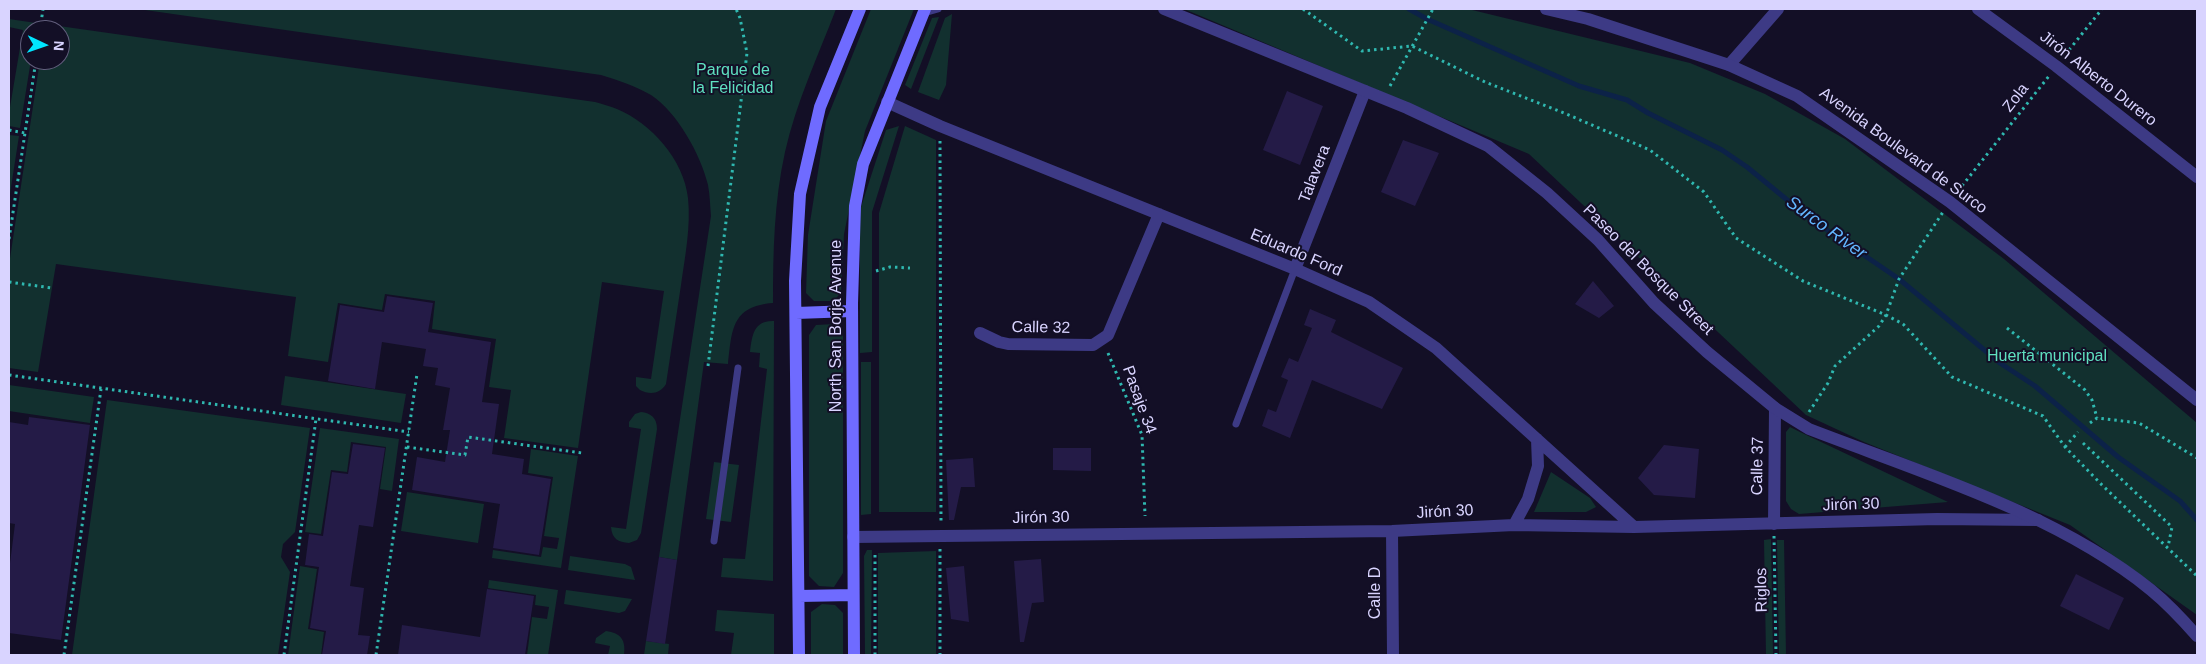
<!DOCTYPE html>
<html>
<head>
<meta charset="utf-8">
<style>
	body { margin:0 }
	#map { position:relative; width:2206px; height:664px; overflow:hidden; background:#130f26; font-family:Arial,sans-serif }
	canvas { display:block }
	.frame { position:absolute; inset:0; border:10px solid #d9d4ff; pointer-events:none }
	.north { position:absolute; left:20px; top:20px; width:50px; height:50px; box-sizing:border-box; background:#130f26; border:1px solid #625e7d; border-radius:50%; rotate:93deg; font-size:14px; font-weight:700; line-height:20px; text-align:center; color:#d9d4ff }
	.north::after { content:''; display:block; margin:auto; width:18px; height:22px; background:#00e5ff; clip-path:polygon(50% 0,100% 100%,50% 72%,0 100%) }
</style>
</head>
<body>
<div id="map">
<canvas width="2206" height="664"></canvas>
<div class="frame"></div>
<div class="north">N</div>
</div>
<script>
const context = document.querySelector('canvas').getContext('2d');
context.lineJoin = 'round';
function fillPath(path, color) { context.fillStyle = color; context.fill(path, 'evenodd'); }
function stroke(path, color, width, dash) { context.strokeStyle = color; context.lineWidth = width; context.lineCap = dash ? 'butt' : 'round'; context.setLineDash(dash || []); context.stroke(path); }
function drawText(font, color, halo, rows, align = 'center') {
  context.font = font + ' Arial,sans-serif'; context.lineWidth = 4; context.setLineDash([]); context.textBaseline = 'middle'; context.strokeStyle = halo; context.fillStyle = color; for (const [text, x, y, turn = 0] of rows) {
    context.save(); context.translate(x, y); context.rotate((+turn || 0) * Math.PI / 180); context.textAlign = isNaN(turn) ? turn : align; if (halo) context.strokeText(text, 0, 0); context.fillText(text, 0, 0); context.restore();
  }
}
fillPath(new Path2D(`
	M138,9H836C818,56 796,103 785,152C774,202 773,252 773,303C731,306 732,331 728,364L704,362L677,560L659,557L711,216C710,206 710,195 708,185C701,155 677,112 651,95C635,86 618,80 601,75Z
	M871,9H914L865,131L844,234L841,292L834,301H814L806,293L808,235L826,121Z
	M1184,9H1468L1690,63L1765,94L1845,139L2004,259L2197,423V615L2070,525L1864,442L1806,415L1529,154Z
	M952,14L946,85L939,100L918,92L945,18Z
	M939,17L911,89L905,85L932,18Z
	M9,19L36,23L35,30H30L31,60L20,128L9,126V113L23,30L9,27Z
	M45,24L595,102C602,104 610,106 617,109C651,123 684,160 688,198C691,226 685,257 681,285C676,318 671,351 666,384C660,394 650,395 640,390L636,386V377L651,379L664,291L602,282L578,448L504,438L511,390L489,387L496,339L432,329L435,301L385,294L382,310L338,303L328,362L288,356L296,297L56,264L38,372L9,368V265L40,60H60V30H44Z
	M899,126L872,212V352L860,353V210L886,130Z
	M905,126L936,140V512H879V213Z
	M9,135L19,136L9,200Z
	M774,321L773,581L721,577L723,558L745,559L767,369L759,367L760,353L750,352C752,335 754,320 774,321Z
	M835,324L843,333V573L834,587L819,586L809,576V335L816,325Z
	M861,362H871V514L861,515Z
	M285,376L406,394L401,423L281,405Z
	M9,385L94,397L90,423L9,411Z
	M107,400L310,428L295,532L283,544L281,557L290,572L278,655H72Z
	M641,412C651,413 657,418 657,429L641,533L637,540L629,543C618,542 612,539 611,527L626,529L641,429L629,427V422L635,414Z
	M1790,427L1800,432L1948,502L1799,514L1791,509L1786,501V432Z
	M320,428L399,439L392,491L380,489L386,447L351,442L347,472L331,470L321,534L305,532Z
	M531,449L578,456L561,568L492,558L493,550L541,557L543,547L557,549L559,538L544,536L553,477L528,473Z
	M714,462L739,465L731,522L706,519Z
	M1551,472L1590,498L1596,507L1586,512H1534Z
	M407,492L484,504L478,543L401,531Z
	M1771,539L1773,655H1766L1764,540Z
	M1777,540H1784L1786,655H1779Z
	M867,550H872L871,655H865L864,556Z
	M936,551V655H878V553Z
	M570,556L625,564L631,567L635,580L568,570Z
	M300,566L317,569L308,629L324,632L321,655H288Z
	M489,580L558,590L548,655H527L532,617L547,619L549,607L535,605L536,595L488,588Z
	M566,590L632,599L625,611L619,613L564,604Z
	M822,604L835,605L843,613V655H811V612Z
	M717,610L774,614V655H731L734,633L715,631Z
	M606,631C621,633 626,640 624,655H608L610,646L595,643L596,638Z
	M646,641L669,644L668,655H644Z`), '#12302f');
stroke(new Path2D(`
	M1409,9L1427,19L1579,86L1627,100L1648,113L1722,150L1747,167L1808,217L1899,279L2000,363L2035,386L2118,457L2180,501L2197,520`), '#0c2248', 5);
fillPath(new Path2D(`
	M1287,91L1323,106L1300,165L1263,150Z
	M1403,140L1439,153L1415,206L1381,192Z
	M1593,281L1614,306L1599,318L1575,304Z
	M387,296L433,303L428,332L491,342L482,402L499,404L492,454L524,459L522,474L551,479L539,555L493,548L500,504L412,490L417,457L445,462L450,430H443L450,388L435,385L438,368L423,366L426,349L382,342L375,389L328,381L340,305L384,312Z
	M1310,309L1336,320L1331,332L1403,368L1382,409L1312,380L1290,438L1262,426L1268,409L1276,412L1288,380L1281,377L1289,358L1298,362L1312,328L1304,325Z
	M29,417L90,425L61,640L9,633V571L15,524L9,523V422L28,425Z
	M353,444L385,448L373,527L359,525L350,586L364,588L358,635L370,636L367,655H322L326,631L310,628L319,567L305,565L309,534L323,536L332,472L348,474Z
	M1664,445L1699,449L1695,498L1654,495L1638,478Z
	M1053,448H1091V471L1053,470Z
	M973,458L975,487H961L954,520H949L946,460Z
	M659,557L677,560L665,644L646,641Z
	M1041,559L1044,602L1032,603L1024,642H1020L1014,561Z
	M964,566L969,622L951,619L946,568Z
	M2076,574L2124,598L2109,630L2060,606Z
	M487,589L534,596L525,655H398L402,625L480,637Z`), '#241b47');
stroke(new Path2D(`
	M1303,9L1362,51L1412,46L1485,82L1564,113L1650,150L1704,192L1736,238L1803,281L1886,315L1903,324L1952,377L2043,416L2065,447L2103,486L2197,576
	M40,30L43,9
	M2065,55L2102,9
	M1390,86L1433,9
	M9,130L25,133
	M940,141L941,522
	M1958,191L2049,76
	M9,239L36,60
	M876,271L890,267L910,268
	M9,282L52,288
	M2007,328L2085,390L2092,400L2097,418
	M1108,353L1142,435L1145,516
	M708,366L747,53L740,18L736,9
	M9,375L409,432
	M1809,412L1828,383L1835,366L1879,326L1886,315L1899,279L1943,212
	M2090,423L2097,418L2139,423L2197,458
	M2083,443L2172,527L2168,547
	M407,447L465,455L468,437L582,453
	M2065,447L2078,432
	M1774,536L1776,655
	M940,549V655
	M64,655L101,389
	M284,655L316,419
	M376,655L417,374
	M875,655V551`), '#2fb8b0', 3, [2.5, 4]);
stroke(new Path2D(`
	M924,13L938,9
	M1236,424L1295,269
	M714,541L738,368`), '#3d3a85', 7);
stroke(new Path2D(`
	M1978,9L2056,66L2197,177
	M1729,65L1778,9
	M887,102L940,126L1295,269L1369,302L1436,348L1634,527
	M1295,269L1365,91
	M980,333L999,342L1008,344L1093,345L1108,335L1159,214
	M1774,524L1775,408
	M1514,525L1528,499L1538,466L1537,439
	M1392,531L1393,655
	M853,537L1392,531L1514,525L1634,527L1937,519L2038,520`), '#3d3a85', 12);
stroke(new Path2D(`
	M1164,9L1407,108L1488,146L1547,193L1598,240L1654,303L1707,352L1775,408L1809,429C1923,473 2056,513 2151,590C2168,604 2183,620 2197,636
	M1546,9L1588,19L1729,65L1797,96L1950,202L2197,400`), '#3d3a85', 12);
stroke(new Path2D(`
	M796,313L852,311
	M799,596L853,595
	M799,655L795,281L800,194L820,107L860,9
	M854,655L852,303L855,206L863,164L925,9`), '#6f6bff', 12);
drawText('16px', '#5fe0c0', '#130f26', [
	["Parque de",733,71],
	["la Felicidad",733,89],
	["Huerta municipal",2047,357]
]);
drawText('16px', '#d9d4ff', '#130f26', [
	["Jirón Alberto Durero",2098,79,38],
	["Zola",2016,98,-52],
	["Avenida Boulevard de Surco",1903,151,36],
	["Talavera",1315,174,-69],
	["Eduardo Ford",1296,253,23],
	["Paseo del Bosque Street",1648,270,45],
	["North San Borja Avenue",837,326,-90],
	["Calle 32",1041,328,1],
	["Pasaje 34",1139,400,70],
	["Calle 37",1758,466,-89],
	["Jirón 30",1851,505,-2],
	["Jirón 30",1445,512,-3],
	["Jirón 30",1041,518,-1],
	["Riglos",1762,590,-91],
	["Calle D",1376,593,-90]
]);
drawText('italic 18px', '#62b6ff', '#130f26', [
	["Surco River",1826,228,36]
]);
</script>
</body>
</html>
